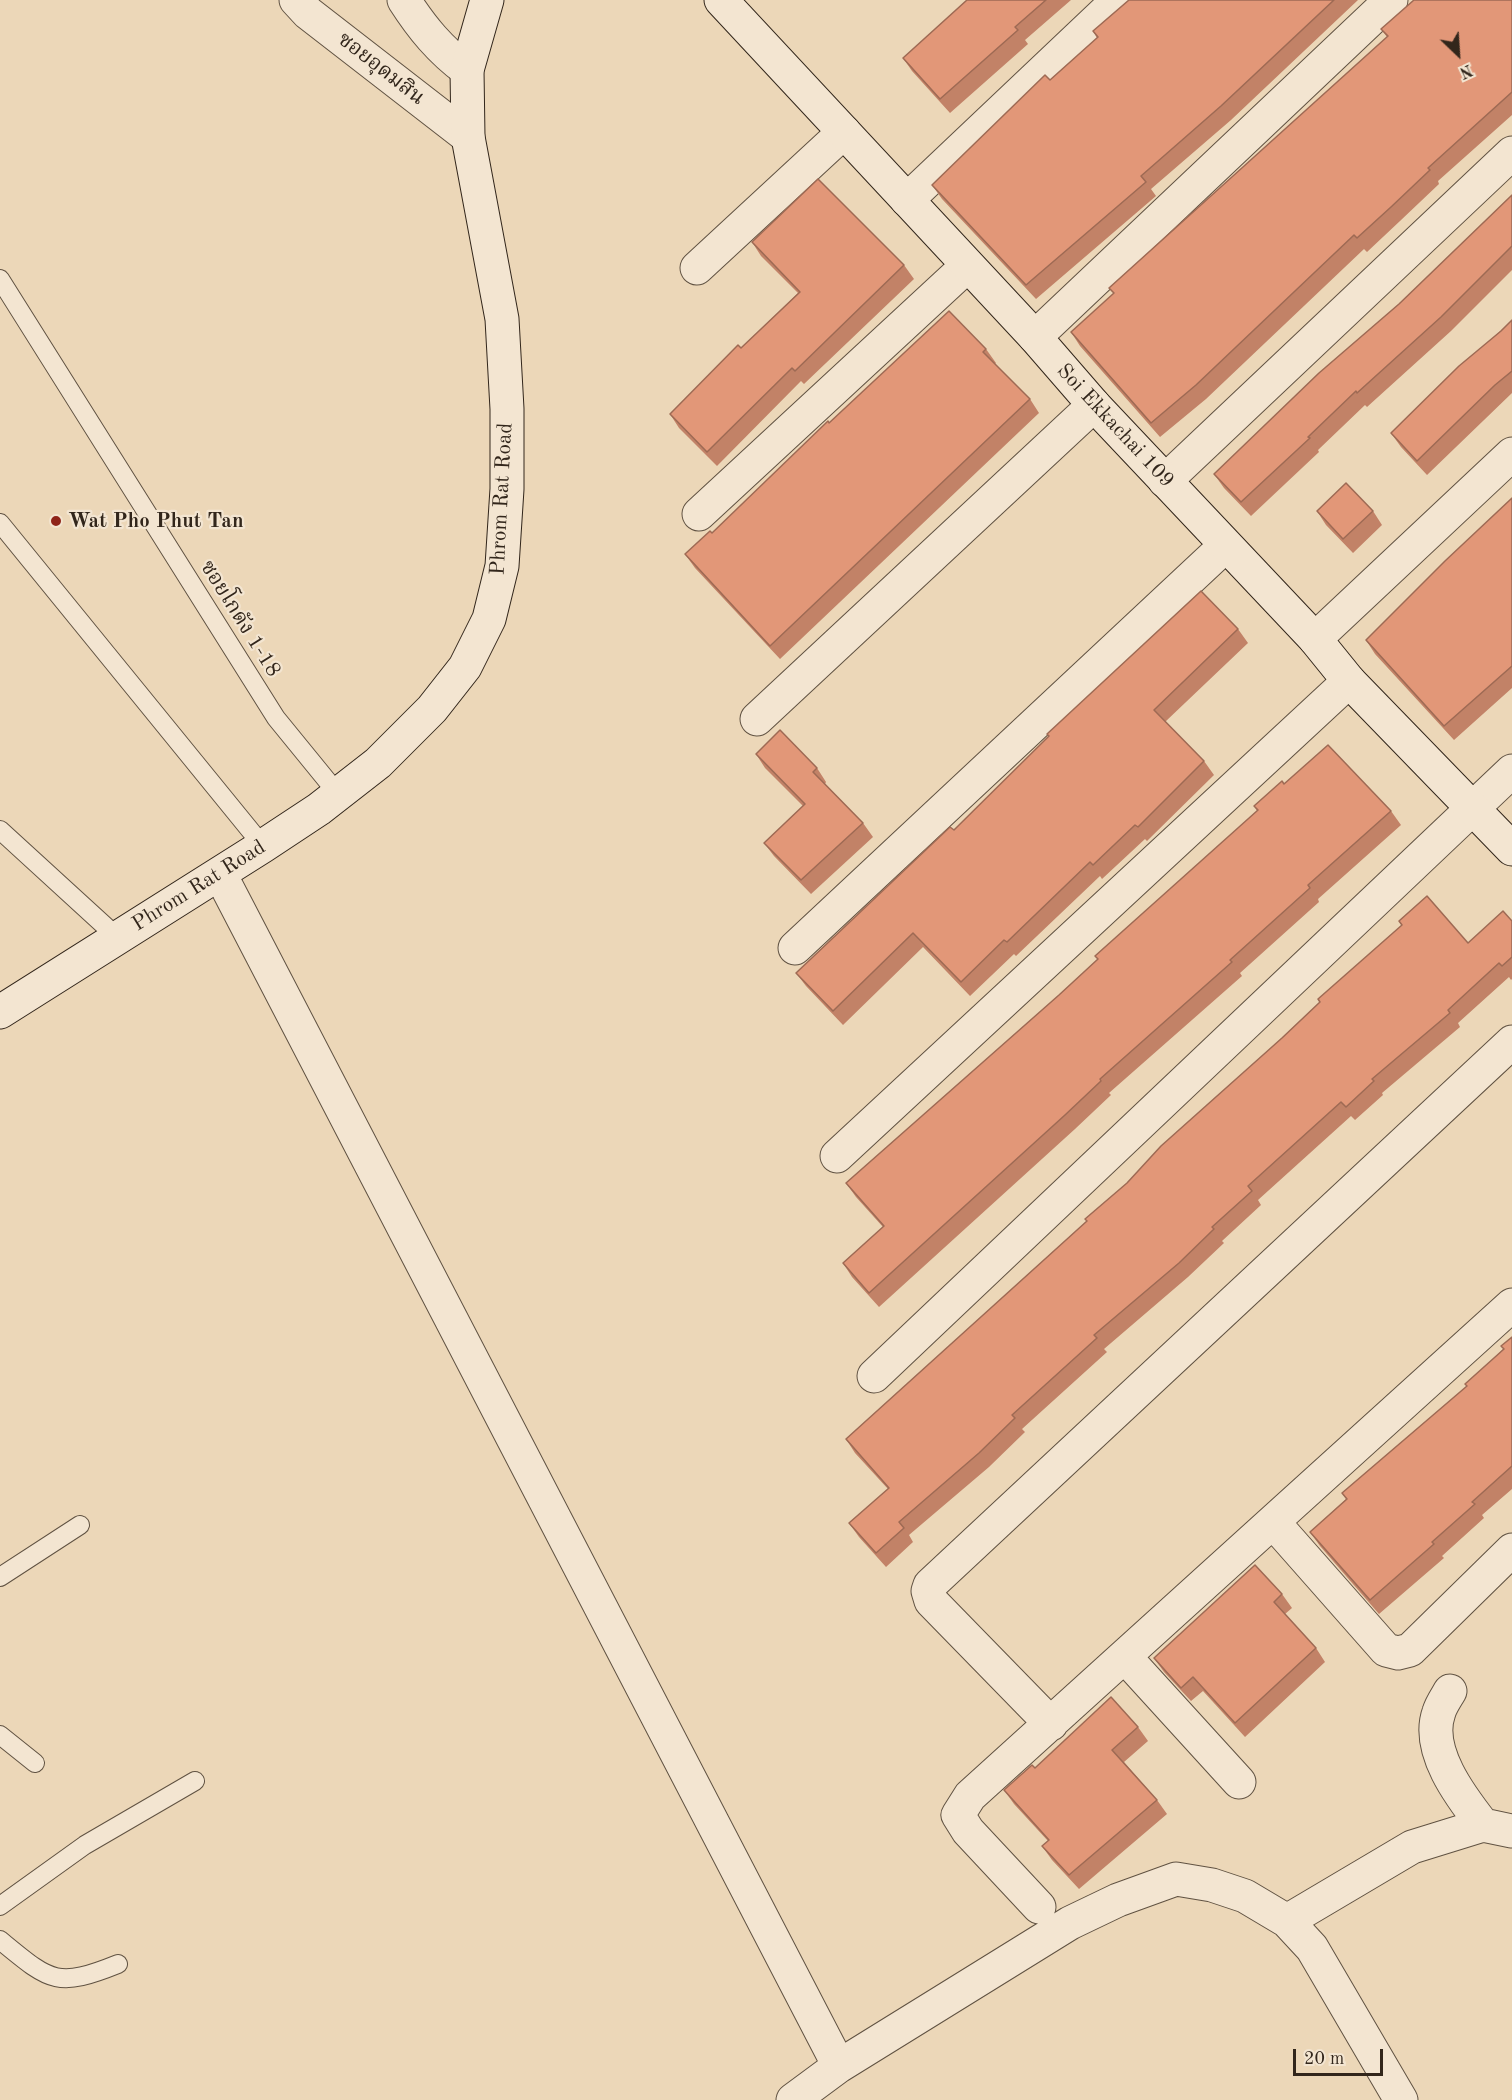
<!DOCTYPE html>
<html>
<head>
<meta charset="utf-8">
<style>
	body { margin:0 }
	#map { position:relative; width:1512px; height:2100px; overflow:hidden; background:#ecd7b8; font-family:"Old Standard TT",serif }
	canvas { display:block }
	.north { position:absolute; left:1428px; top:24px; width:60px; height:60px; -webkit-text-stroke:4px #f3e5d1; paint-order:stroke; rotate:155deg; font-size:16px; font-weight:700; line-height:24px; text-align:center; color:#32261b }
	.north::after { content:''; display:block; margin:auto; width:21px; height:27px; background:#32261b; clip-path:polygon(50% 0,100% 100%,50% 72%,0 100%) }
	.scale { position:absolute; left:1293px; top:2049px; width:90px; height:27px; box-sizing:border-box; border:3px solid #32261b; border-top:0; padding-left:8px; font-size:18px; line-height:21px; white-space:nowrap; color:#32261b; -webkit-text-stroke:4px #f3e5d1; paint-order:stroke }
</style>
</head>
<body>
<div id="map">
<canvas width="1512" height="2100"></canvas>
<div class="north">N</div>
<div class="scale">20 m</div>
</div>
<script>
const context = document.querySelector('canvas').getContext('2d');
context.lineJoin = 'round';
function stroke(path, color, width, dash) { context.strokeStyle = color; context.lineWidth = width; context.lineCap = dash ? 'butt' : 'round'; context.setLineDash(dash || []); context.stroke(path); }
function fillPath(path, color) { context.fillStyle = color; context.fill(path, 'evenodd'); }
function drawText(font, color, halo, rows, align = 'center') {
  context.font = font + ' "Old Standard TT","Noto Serif Thai",serif'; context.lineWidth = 4.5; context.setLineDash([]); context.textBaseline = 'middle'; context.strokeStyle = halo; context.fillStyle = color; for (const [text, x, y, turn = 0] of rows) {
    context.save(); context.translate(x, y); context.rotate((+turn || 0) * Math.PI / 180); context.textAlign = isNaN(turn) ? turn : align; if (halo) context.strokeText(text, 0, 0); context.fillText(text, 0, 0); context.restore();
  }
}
const lane = new Path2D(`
	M0,279L276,718L338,794
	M0,523L263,846
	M0,830L117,937
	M0,1577L80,1525
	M0,1735L35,1763
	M0,1906L85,1845L195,1781
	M0,1940C50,1981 56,1989 118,1964`);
const street = new Path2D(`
	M296,0L308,13L468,137
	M404,0C422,28 440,50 467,70
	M907,200L1118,0
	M697,268L844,132
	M1035,337L1391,0
	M1165,481L1512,153
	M699,514L967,266
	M1315,639L1512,454
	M757,719L1094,405
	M220,874L839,2066L793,2100
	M795,948L1225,546
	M837,1156L1349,681
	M874,1376L1512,771
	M1274,1523L1386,1650L1398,1653L1410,1650L1512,1550
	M1126,1658L1239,1782
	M1450,1691C1446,1698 1441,1705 1439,1712C1425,1750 1461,1797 1483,1825
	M1051,1724L931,1601L928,1591L930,1585L1512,1042
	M1039,1907L968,1831L958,1815L970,1796L1512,1305
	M1287,1921L1412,1847L1483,1825L1512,1831
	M839,2066L1070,1923L1118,1900L1176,1879L1212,1885L1245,1896L1287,1921L1312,1948L1401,2100`);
const secondary = new Path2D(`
	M721,0L1035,337L1094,405L1315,639L1349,681L1512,849
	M0,1012L263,846L319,809L378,763L432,709L465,667L489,619L502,566L507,489V409L502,319L468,137L467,70L487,0`);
stroke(lane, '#605242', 20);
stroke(street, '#605242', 35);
stroke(secondary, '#32261b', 35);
stroke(lane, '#f3e5d1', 18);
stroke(street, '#f3e5d1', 33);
stroke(secondary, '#f3e5d1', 33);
fillPath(new Path2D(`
	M967,0H1071L1025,40L1028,44L950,113L912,71L903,58Z
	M1129,0H1358L1231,120L1151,189L1156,196L1036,299L942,199L932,185L1097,38L1093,31Z
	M1512,0V115L1438,181L1439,184L1400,221L1367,252L1364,249L1206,399L1160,437L1080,346L1071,332L1114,294L1109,288L1387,37L1381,29Z
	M1512,195V270L1451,331L1367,407L1365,405L1318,450L1319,452L1251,516L1224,488L1214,474L1399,304Z
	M752,242L904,265L914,279L804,384L801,381L717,466L679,428L670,414L741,348L798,293L761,256Z
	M1512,320V393L1427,475L1401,447L1391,433Z
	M986,349L996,363L995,364L1030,399L1039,413L780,659L695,568L685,554L712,533L829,423Z
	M1512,498V688L1454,740L1375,654L1366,640Z
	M1317,511H1373L1382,525L1353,553L1326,525Z
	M1238,629L1248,643L1165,722L1204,761L1214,775L1147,841L1145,839L1102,879L1100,876L1016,956L1014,954L970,996L923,947L843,1025L806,986L796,973L954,830Z
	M756,754L817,768L826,782L825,784L863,823L873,837L811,894L774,856L764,843L803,806L765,768Z
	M1284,784L1391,811L1401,825L1318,899L1319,902L1240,973L1242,976L1109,1093L1111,1095L1075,1129L879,1307L852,1277L843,1263L883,1227L856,1197L846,1183L1059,995L1257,811L1254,806Z
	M1399,921L1468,943L1512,921V979L1511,980L1509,977L1458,1023L1460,1027L1382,1093L1383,1095L1355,1120L1351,1116L1258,1200L1261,1205L1222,1241L1224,1243L1188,1277L1104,1349L1107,1352L1022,1429L1025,1432L989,1467L909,1535L913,1542L886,1567L859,1537L849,1523L888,1489L855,1453L846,1439L1087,1221L1127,1183L1402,925Z
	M1512,1337V1489L1482,1515L1484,1518L1442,1556L1444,1558L1379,1614L1320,1546L1310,1532L1346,1499L1342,1493L1466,1387L1503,1349Z
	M1282,1594L1292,1608L1285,1614L1316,1648L1325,1662L1245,1737L1203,1691L1191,1701L1164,1672L1154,1658Z
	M1138,1727L1148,1741L1124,1762L1157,1800L1167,1814L1079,1889L1052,1860L1042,1846L1048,1841L1014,1804L1004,1790L1035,1768Z`), '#c28267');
const building = new Path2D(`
	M967,0H1046L1015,27L1018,30L940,99L903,58Z
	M1129,0H1334L1221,106L1141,176L1146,182L1026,285L932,185L1045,75L1050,80L1098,37L1093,31Z
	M1414,0H1512V92L1428,168L1430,170L1391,207L1357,238L1354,235L1196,385L1151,423L1071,332L1114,293L1109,288L1388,36L1381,29Z
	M818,179L904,265L795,371L792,368L707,452L670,414L738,345L741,348L800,292L752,242Z
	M1512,195V246L1441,317L1357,393L1356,391L1308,437L1310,438L1241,502L1214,474L1319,373L1399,304Z
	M949,311L986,349L983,352L1030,399L770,646L685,554L710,531L712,533L828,421L829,423Z
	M1512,320V371L1495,385L1417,461L1391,433L1459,366L1501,331Z
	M1346,483L1373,511L1343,539L1317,511Z
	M1512,498V666L1444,726L1366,640L1445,561Z
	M1201,591L1238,629L1154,710L1204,761L1138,827L1135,825L1093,865L1090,862L1007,942L1004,940L961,982L913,933L833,1011L796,973L950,827L954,830L1049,736L1047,734Z
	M780,730L817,768L813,772L863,823L801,880L764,843L805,804L756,754Z
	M1328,745L1391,811L1308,885L1310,888L1230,960L1232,962L1100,1079L1101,1081L1065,1115L869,1293L843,1263L884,1226L846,1183L1059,995L1098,959L1095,956L1258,810L1254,806L1282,781L1284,784Z
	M1427,896L1468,943L1503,911L1512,921V957L1502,966L1499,963L1448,1010L1450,1013L1372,1079L1374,1081L1346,1107L1341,1102L1248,1186L1252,1191L1212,1227L1214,1229L1179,1263L1094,1335L1097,1338L1012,1415L1015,1418L979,1453L899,1522L904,1528L876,1553L849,1523L889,1488L846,1439L1087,1221L1085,1219L1127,1183L1161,1146L1282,1038L1320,1002L1318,999L1402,925L1399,921Z
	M1512,1337V1466L1472,1502L1475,1504L1432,1542L1434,1544L1370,1600L1310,1532L1347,1499L1342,1493L1467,1386L1465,1384L1504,1349L1501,1346Z
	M1255,1565L1282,1594L1274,1602L1316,1648L1235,1723L1193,1677L1181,1688L1154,1658Z
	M1111,1697L1138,1727L1112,1750L1157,1800L1069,1875L1042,1846L1049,1840L1004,1790L1032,1765L1035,1768Z`);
fillPath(building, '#e29778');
stroke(building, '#9e6a54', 1.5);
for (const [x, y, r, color] of [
	[56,521,6,"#8f2418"]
]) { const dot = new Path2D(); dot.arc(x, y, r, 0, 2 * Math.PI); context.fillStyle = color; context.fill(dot); stroke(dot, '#f3e5d1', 2); }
drawText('21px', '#32261b', '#f3e5d1', [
	["ซอยอุดมสิน",381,69,38],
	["Soi Ekkachai 109",1115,426,47],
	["Phrom Rat Road",502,499,-87],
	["ซอยโกดัง 1-18",240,619,58],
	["Phrom Rat Road",199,886,-32]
]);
drawText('bold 21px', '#32261b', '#f3e5d1', [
	["Wat Pho Phut Tan",68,521]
], 'left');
</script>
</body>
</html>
